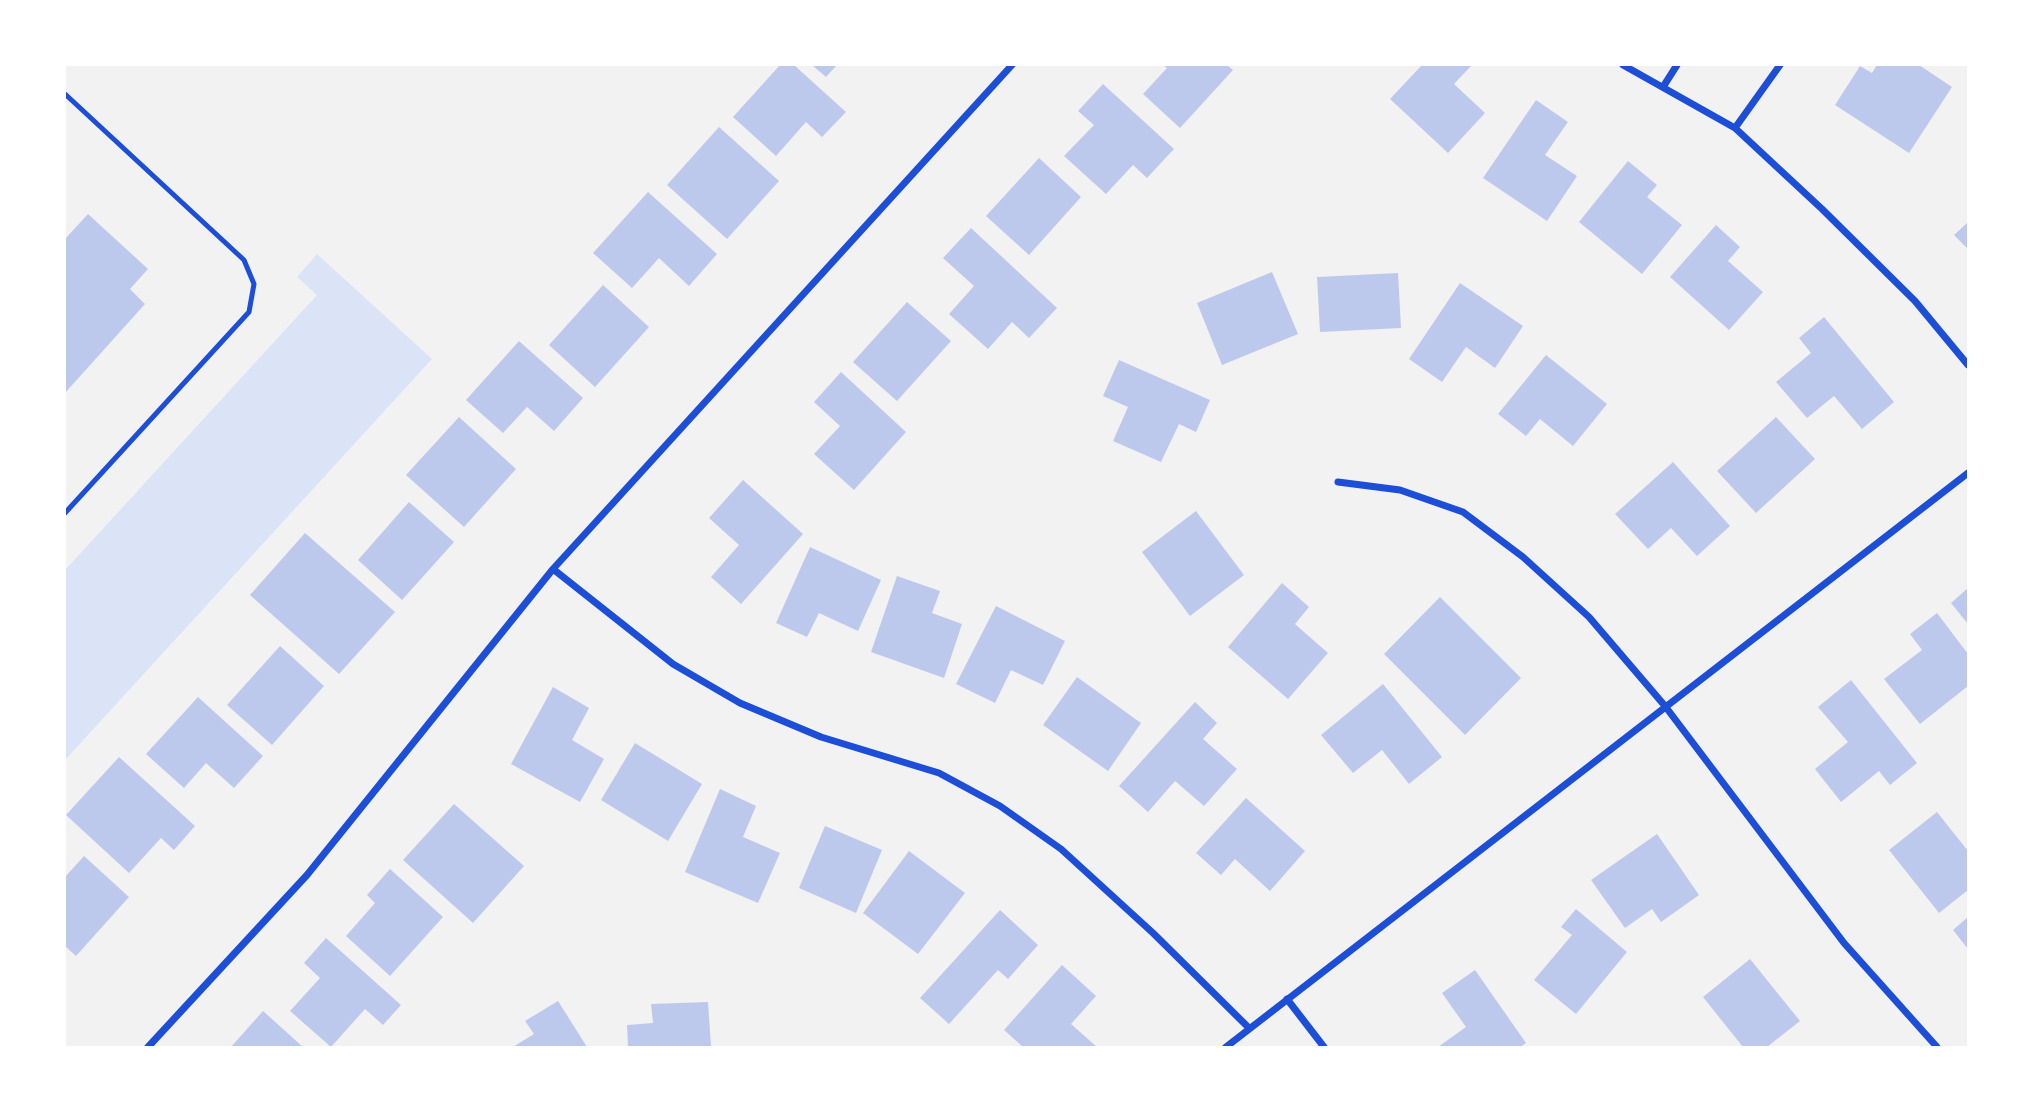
<!DOCTYPE html>
<html>
<head>
<meta charset="utf-8">
<style>
	body { margin:0 }
	#map { position:relative; width:2033px; height:1112px; overflow:hidden; background:#f2f2f2; font-family:"IBM Plex Serif",serif }
	canvas { display:block }
	.frame { position:absolute; inset:0; border:66px solid #fff; pointer-events:none }
</style>
</head>
<body>
<div id="map">
<canvas width="2033" height="1112"></canvas>
<div class="frame"></div>
</div>
<script>
const context = document.querySelector('canvas').getContext('2d');
context.lineJoin = 'round';
function fillPath(path, color) { context.fillStyle = color; context.fill(path, 'evenodd'); }
function stroke(path, color, width, dash) { context.strokeStyle = color; context.lineWidth = width; context.lineCap = dash ? 'butt' : 'round'; context.setLineDash(dash || []); context.stroke(path); }
fillPath(new Path2D(`
	M317,254L432,359L65,760V570L317,295L297,277Z`), '#dbe4f7');
fillPath(new Path2D(`
	M780,65H794L846,112L822,137L806,122L776,156L733,117Z
	M812,65H837L826,77Z
	M1163,65H1227L1233,70L1180,128L1143,94L1167,68Z
	M1422,65H1472L1454,84L1485,113L1448,153L1390,99Z
	M1877,65H1919L1952,87L1909,153L1835,105L1860,66L1872,73Z
	M1103,84L1174,149L1147,178L1133,165L1106,194L1064,156L1094,125L1078,111Z
	M1536,100L1568,122L1545,155L1577,176L1547,221L1483,178Z
	M719,127L779,181L727,239L667,185Z
	M1039,158L1081,197L1029,255L986,216Z
	M1628,161L1657,185L1647,197L1682,225L1642,274L1579,222Z
	M648,192L717,254L689,286L659,258L632,288L593,253Z
	M88,214L148,269L130,289L145,304L65,393V239Z
	M1968,222V249L1954,235Z
	M1716,225L1740,247L1728,261L1763,292L1729,330L1670,277Z
	M971,228L1057,308L1029,338L1012,322L988,349L949,314L974,286L943,258Z
	M1272,272L1298,334L1222,365L1197,303Z
	M1398,273L1401,328L1320,332L1317,277Z
	M1460,283L1523,326L1495,368L1466,347L1442,382L1409,359Z
	M603,285L649,327L595,387L549,345Z
	M907,302L951,341L897,401L853,362Z
	M1824,317L1894,402L1862,429L1834,396L1807,418L1776,382L1811,353L1799,338Z
	M519,341L583,398L554,431L527,407L503,433L466,400Z
	M1546,355L1607,404L1573,446L1540,419L1526,436L1498,414Z
	M1119,360L1210,400L1196,432L1179,424L1161,462L1113,441L1128,407L1103,396Z
	M841,372L906,432L854,490L814,454L840,426L814,402Z
	M459,417L516,469L464,527L406,475Z
	M1776,417L1815,459L1756,513L1717,471Z
	M1673,462L1730,526L1697,556L1671,528L1648,549L1615,514Z
	M743,480L803,534L741,604L711,577L739,545L709,518Z
	M409,502L454,542L402,600L358,560Z
	M1196,511L1244,575L1190,616L1142,552Z
	M305,533L395,612L339,674L250,595Z
	M810,547L881,580L858,631L819,613L807,637L776,623Z
	M897,576L940,591L932,613L962,624L944,678L871,652Z
	M1282,583L1309,607L1295,624L1328,653L1288,699L1228,647Z
	M1968,588V624L1951,603Z
	M1440,597L1521,678L1465,735L1384,654Z
	M996,606L1065,641L1043,685L1011,670L995,703L956,684Z
	M1937,613L1968,654V686L1920,724L1884,679L1922,650L1910,634Z
	M280,646L324,686L272,745L227,705Z
	M1077,677L1141,723L1108,771L1043,725Z
	M1851,680L1917,763L1890,785L1879,771L1841,802L1815,769L1848,742L1818,707Z
	M1383,684L1442,757L1409,784L1382,750L1353,773L1321,735Z
	M553,687L589,708L572,740L604,759L580,802L511,764Z
	M198,697L263,756L234,788L206,763L184,788L146,754Z
	M1195,702L1217,723L1203,739L1237,769L1204,806L1175,781L1148,812L1119,786Z
	M635,743L702,784L668,841L601,800Z
	M119,757L195,826L174,850L161,838L129,873L66,815Z
	M720,789L756,806L743,837L780,853L758,903L685,872Z
	M1246,798L1305,851L1270,891L1235,859L1221,875L1196,853Z
	M454,804L524,866L473,923L403,860Z
	M1937,812L1968,851V890L1939,913L1889,850Z
	M825,826L882,850L856,913L799,888Z
	M1657,834L1699,895L1661,922L1652,909L1625,928L1591,880Z
	M909,851L965,893L918,954L863,913Z
	M84,856L129,897L76,956L65,946V877Z
	M390,869L443,917L390,976L346,936L375,903L367,895Z
	M1576,909L1627,952L1576,1014L1534,980L1572,935L1561,927Z
	M1000,910L1038,945L1008,979L998,970L949,1024L920,998Z
	M1968,917V949L1953,930Z
	M326,938L401,1005L383,1025L365,1009L331,1047L290,1011L320,978L304,963Z
	M1750,959L1800,1021L1767,1047H1743L1703,997Z
	M1062,965L1096,996L1071,1024L1097,1047H1023L1004,1030Z
	M1475,970L1526,1043L1520,1047H1438L1466,1027L1442,993Z
	M558,1001L587,1047H513L534,1034L525,1021Z
	M708,1002L711,1047H628L627,1025L653,1023L651,1004Z
	M263,1011L303,1047H231Z`), '#bdc9ec');
stroke(new Path2D(`
	M65,94L244,260L254,284L249,312L65,513`), '#1d4ed8', 5);
stroke(new Path2D(`
	M1623,65L1735,128L1822,209L1915,301L1968,365
	M1663,87L1677,65
	M1735,128L1780,65
	M1338,482L1400,490L1463,512L1523,557L1589,617L1665,706L1844,943L1937,1047
	M553,569L673,664L740,703L821,737L939,773L1000,806L1061,849L1153,933L1249,1028
	M1287,999L1324,1047
	M148,1047L307,875L553,569L1012,65
	M1226,1047L1968,473`), '#1d4ed8', 7);
</script>
</body>
</html>
